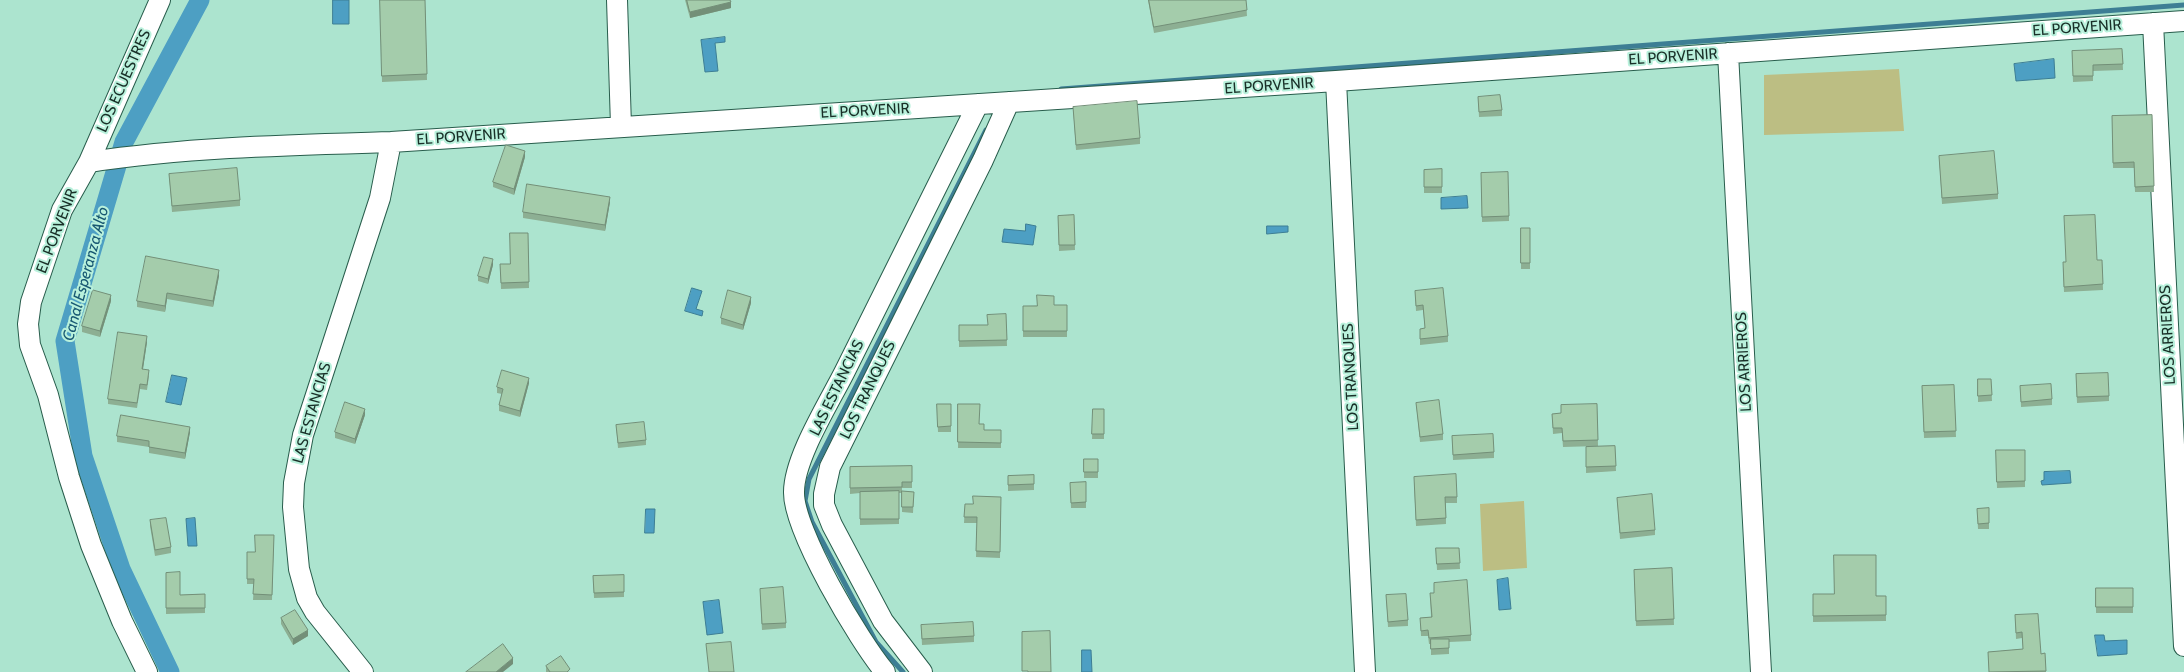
<!DOCTYPE html>
<html>
<head>
<meta charset="utf-8">
<style>
	body { margin:0 }
	canvas { display:block; background:#ace4cf }
</style>
</head>
<body>
<canvas width="2184" height="672"></canvas>
<script>
const context = document.querySelector('canvas').getContext('2d');
context.lineJoin = 'round';
function fillPath(path, color) { context.fillStyle = color; context.fill(path, 'evenodd'); }
function stroke(path, color, width, dash) { context.strokeStyle = color; context.lineWidth = width; context.lineCap = dash ? 'butt' : 'round'; context.setLineDash(dash || []); context.stroke(path); }
function drawText(font, color, halo, rows, align = 'center') {
  context.font = font + ' Cabin,sans-serif'; context.lineWidth = 4; context.setLineDash([]); context.textBaseline = 'middle'; context.strokeStyle = halo; context.fillStyle = color; for (const [text, x, y, turn = 0] of rows) {
    context.save(); context.translate(x, y); context.rotate((+turn || 0) * Math.PI / 180); context.textAlign = isNaN(turn) ? turn : align; if (halo) context.strokeText(text, 0, 0); context.fillText(text, 0, 0); context.restore();
  }
}
fillPath(new Path2D(`
	M1899,69L1904,131L1764,135V75Z
	M1524,501L1527,568L1483,571L1480,504Z`), '#bcbe83');
const water = new Path2D(`
	M333,0H349V24H333Z
	M725,37V42L715,43L718,71L705,72L701,40Z
	M2054,59L2055,78L2016,81L2014,64Z
	M1467,196L1468,208L1441,209V198Z
	M1026,224L1036,226L1033,245L1002,242L1004,229L1025,231Z
	M1267,226H1288V232L1267,234Z
	M692,288L702,291L696,309L703,311L702,316L685,311Z
	M172,375L187,378L181,405L166,402Z
	M2070,471L2071,483L2042,485L2041,481L2044,480V472Z
	M646,509H655L654,533H645Z
	M195,518L197,546H188L186,519Z
	M1508,578L1511,609L1499,610L1497,580Z
	M719,600L723,633L707,635L703,602Z
	M2095,635H2104L2105,641L2127,640V654L2098,656Z
	M1082,650H1091L1092,672H1082Z`);
fillPath(water, '#4d9fc3');
stroke(water, '#3d7e94', 1);
stroke(new Path2D(`
	M1061,89L2184,5
	M903,672L876,642L812,522L805,501L809,479L986,130`), '#3d7e94', 5);
stroke(new Path2D(`
	M170,672L121,569L83,456L65,341L124,142L200,0`), '#4d9fc3', 19);
const minor = new Path2D(`
	M617,0L621,126
	M2153,23L2184,646
	M1728,53L1761,672
	M1336,81L1365,672
	M89,162C189,147 290,145 391,142L1336,81L2184,21
	M147,672L122,621L91,545L69,477L48,395L30,345L28,324L31,302L62,210L89,162L160,0
	M363,672L315,612L307,598L299,569L293,507L294,483L303,435L380,198L391,142
	M885,672C859,641 793,530 794,492C794,458 829,403 845,371C889,282 934,193 978,104
	M922,672L883,621L832,525L824,505V494L830,467L983,160L1009,102`);
stroke(minor, '#285d4c', 22);
stroke(minor, '#fff', 20);
fillPath(new Path2D(`
	M380,0H425L427,80L382,82Z
	M685,0H730L731,8L690,18Z
	M1148,0H1246L1247,16L1154,33Z
	M2122,49L2123,70L2093,71V81L2073,82L2072,51Z
	M1478,97L1502,110V116L1479,117Z
	M1073,107L1140,138V144L1076,150Z
	M2152,115L2154,192H2135L2134,168H2113L2112,116Z
	M1939,156L1998,194V199L1942,204Z
	M525,157L514,195L493,187V182Z
	M1442,169V193H1424V170Z
	M1481,173L1509,216V221L1482,222Z
	M169,174L240,200V206L172,212Z
	M610,202L605,231L523,218V212Z
	M1074,215L1075,250L1059,251L1058,216Z
	M1521,228H1530V269H1521Z
	M528,233L529,288L501,289L500,264H510Z
	M2097,260H2102L2103,290L2064,292L2063,268Z
	M493,265L488,284L478,281V276Z
	M219,276L213,307L167,299L165,312L137,307V301Z
	M1415,291L1448,336V342L1420,345V329L1425,328L1423,310L1416,311Z
	M111,301L100,337L82,332V326Z
	M751,303L743,330L721,324V318Z
	M1067,305V337H1023V306Z
	M1006,314L1007,346L959,347V325H988Z
	M147,342L143,369L149,376L147,390L140,389L137,408L108,404V399Z
	M1978,379H1991L1992,401L1978,402Z
	M2076,380L2109,396V401L2077,403Z
	M529,383L520,417L499,411V405L502,394L497,393V387Z
	M1954,385L1956,437L1924,438L1922,386Z
	M2020,386L2052,399V405L2021,407Z
	M1416,403L1443,434V440L1420,442Z
	M937,404H951V432H938Z
	M958,404L984,430H1001V448H958Z
	M1597,404L1598,446L1563,447L1562,433L1553,434L1552,414L1561,413Z
	M1093,409H1104V439H1092Z
	M365,415L355,444L335,438V432Z
	M616,425L646,440V445L618,448Z
	M190,432L185,459L149,453V447L117,442V436Z
	M1452,436L1494,452V458L1453,460Z
	M1615,446L1616,471L1586,473V447Z
	M1996,450H2025V487L1997,488Z
	M1084,459H1098V478H1084Z
	M912,466V488H902V493H899V524L860,525V493L850,494V467Z
	M1034,475V490L1008,491V476Z
	M1086,482V508H1071L1070,483Z
	M1414,482L1457,497V503H1446V524L1416,526Z
	M902,491L914,492L913,513L902,512Z
	M1001,497L1000,558L976,557L977,523H964L965,504H973Z
	M1617,498L1655,530V535L1620,539Z
	M1989,508V529H1978L1977,509Z
	M150,520L171,547V553L155,556L150,526Z
	M274,535L272,600H253L254,584H247V552H255Z
	M1436,548H1459L1460,569L1437,570Z
	M1672,568L1674,625L1636,626L1634,570Z
	M166,573L180,595L205,594V613L166,614Z
	M624,575V597L594,598L593,576Z
	M1434,583L1471,635V641L1449,642V654L1431,655V644H1429L1428,636H1421L1420,618L1431,617L1430,593H1434Z
	M2096,588H2133V613H2096Z
	M1813,594L1886,596V621L1813,622Z
	M760,595L786,623V628L762,630Z
	M1386,595L1408,620V626L1388,627Z
	M2015,615L2041,654L2045,653L2046,672H1989L1988,652L2023,649L2022,638L2016,639Z
	M281,618L308,636L293,645L281,624Z
	M921,625L974,636V642L922,645Z
	M546,666L570,672H546Z`), '#8daf93');
fillPath(new Path2D(`
	M731,2V8L690,18V12Z
	M525,151V157L514,195V189Z
	M610,197V202L605,231V225Z
	M493,259V265L488,284V279Z
	M219,270V276L213,307V301Z
	M167,293V299L165,312V306Z
	M111,295V301L100,337V331Z
	M751,297V303L743,330V325Z
	M147,336V342L142,375V369Z
	M529,378V383L520,417V411Z
	M365,409V415L355,444V439Z
	M190,427V432L185,459V453Z
	M308,630V636L293,645V639Z
	M513,658V664L503,672H496Z`), '#738f78');
const building = new Path2D(`
	M380,0H425L427,74L382,76Z
	M687,0H730L731,2L690,12Z
	M1149,0H1246L1247,10L1154,27Z
	M2122,49L2123,64L2093,65V76H2073L2072,51Z
	M1500,95L1502,110L1479,112L1478,97Z
	M1137,101L1140,138L1076,145L1073,107Z
	M2152,115L2154,186L2135,187L2134,162L2113,163L2112,116Z
	M506,145L525,151L514,189L493,182Z
	M1994,151L1998,194L1942,198L1939,156Z
	M237,168L240,200L172,206L169,174Z
	M1442,169V187H1424V170Z
	M1508,172L1509,216L1482,217L1481,173Z
	M527,184L610,197L605,225L523,212Z
	M1074,215L1075,245H1059L1058,216Z
	M2095,215L2097,260H2102L2103,284L2064,287L2063,262H2066L2064,216Z
	M1521,228H1530V263H1521Z
	M510,233H528L529,282L501,283L500,264H510Z
	M146,256L219,270L213,301L167,293L165,306L137,301Z
	M484,257L493,259L488,279L478,276Z
	M1443,288L1448,336L1420,339V329L1425,328L1423,305L1416,306L1415,291Z
	M93,290L111,295L100,331L82,326Z
	M728,290L751,297L743,325L721,318Z
	M1037,295L1054,296V305H1067V331H1023V306H1037Z
	M1006,314L1007,340L959,341V325H988L987,315Z
	M118,332L147,336L142,369L149,370L147,385L140,384L137,403L108,399Z
	M502,370L529,378L520,411L499,405L503,389L497,387Z
	M2108,373L2109,396L2077,397L2076,374Z
	M1978,379H1991L1992,395L1978,396Z
	M2051,384L2052,399L2021,402L2020,386Z
	M1954,385L1956,431L1924,432L1922,386Z
	M1439,400L1443,434L1420,437L1416,403Z
	M345,402L365,409L355,439L335,432Z
	M937,404H951V426L938,427Z
	M958,404H980L979,424H984V430H1001V443L958,442Z
	M1597,404L1598,440L1563,441L1562,428H1553L1552,414L1561,413V405Z
	M1093,409H1104V434H1092Z
	M121,415L190,427L185,453L149,447V441L117,436Z
	M644,422L646,440L618,443L616,425Z
	M1493,434L1494,452L1453,455L1452,436Z
	M1615,446L1616,466L1586,467V447Z
	M1996,450H2025V481L1997,482Z
	M1084,459H1098V472H1084Z
	M912,466V482H902V487L850,488V467Z
	M1456,474L1457,497H1445L1446,518L1416,520L1414,477Z
	M1034,475V484L1008,485V476Z
	M1086,482V502L1071,503L1070,483Z
	M899,491V519H860V492Z
	M902,491L914,492L913,507H902Z
	M1652,494L1655,530L1620,533L1617,498Z
	M973,496L1001,497L1000,552L976,551L977,517H964L965,504H973Z
	M1989,508V523L1978,524L1977,509Z
	M166,518L171,547L155,550L150,520Z
	M255,535H274L272,595L253,594L254,579H247V552H255Z
	M1436,548H1459L1460,563L1437,564Z
	M1834,555H1876V596H1886V615L1813,616V594H1834Z
	M1672,568L1674,619L1636,621L1634,570Z
	M180,572V595L205,594V608H166V573Z
	M624,575V592L594,593L593,576Z
	M1467,580L1471,635L1429,638L1428,630L1421,631L1420,618L1432,617L1430,593H1434V583Z
	M783,587L786,623L762,624L760,589Z
	M2096,588H2133V607H2096Z
	M1406,594L1408,620L1388,622L1386,595Z
	M295,610L308,630L293,639L281,618Z
	M2038,614L2041,654L2045,653L2046,671L1989,672L1988,652L2023,649L2022,632L2016,633L2015,615Z
	M973,622L974,636L922,639L921,625Z
	M1050,631L1051,672H1028V671H1022V632Z
	M1431,639H1449V648L1431,649Z
	M731,642L734,672H709L706,644Z
	M503,644L513,658L496,672H466Z
	M561,656L570,669L567,672H550L546,666Z`);
fillPath(building, '#a4ccab');
stroke(building, '#738f78', 1);
drawText('15px', '#193028', '#b9f1dc', [
	["EL PORVENIR",2077,28,-4],
	["EL PORVENIR",1673,57,-4],
	["LOS ECUESTRES",124,81,-66],
	["EL PORVENIR",1269,86,-4],
	["EL PORVENIR",865,111,-3],
	["EL PORVENIR",461,137,-4],
	["EL PORVENIR",57,231,-69],
	["LOS ARRIEROS",2168,335,-93],
	["LOS ARRIEROS",1744,362,-93],
	["LOS TRANQUES",1351,377,-93],
	["LAS ESTANCIAS",837,388,-64],
	["LOS TRANQUES",868,390,-64],
	["LAS ESTANCIAS",312,413,-74]
]);
drawText('italic 16px', '#195973', '#b9f1dc', [
	["Canal Esperanza Alto",86,274,-75]
]);
</script>
</body>
</html>
